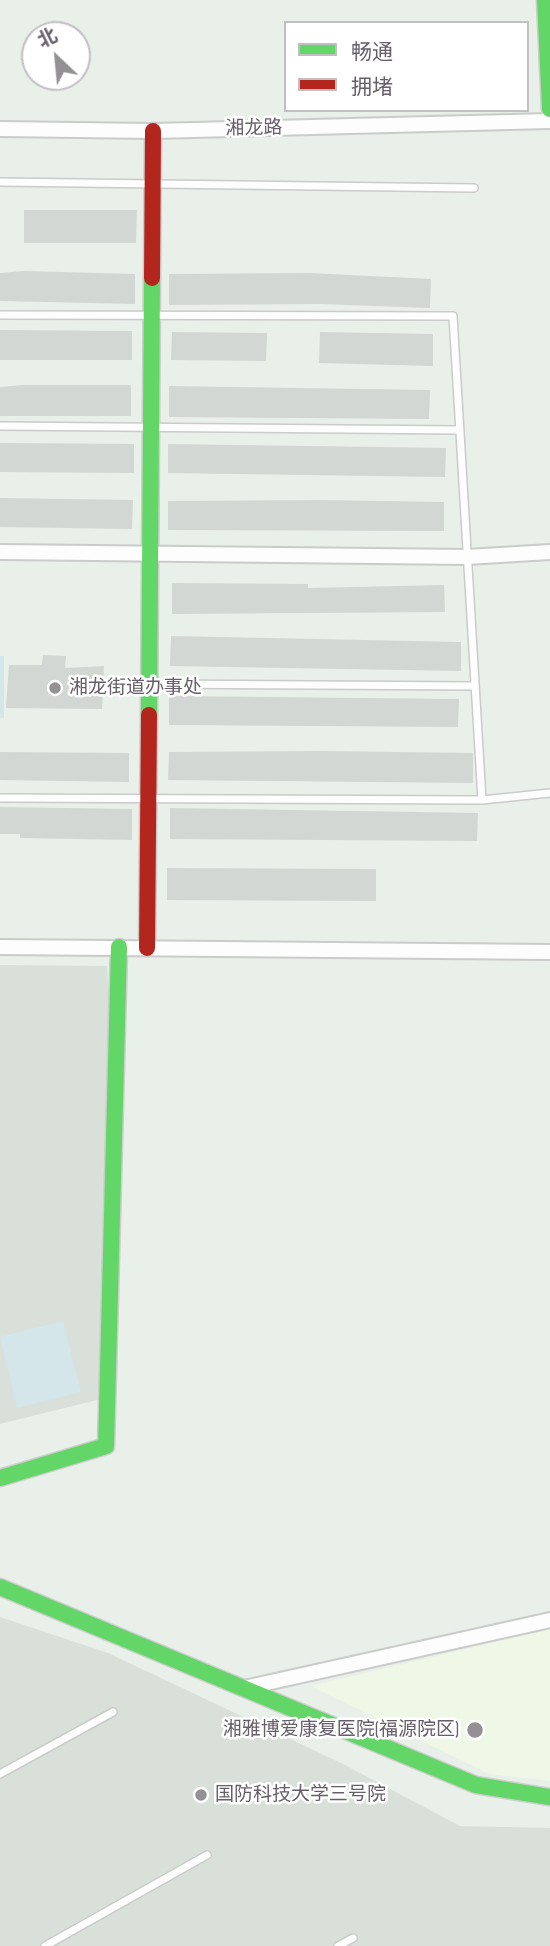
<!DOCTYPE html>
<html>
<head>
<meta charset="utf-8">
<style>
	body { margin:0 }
	#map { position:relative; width:550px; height:1946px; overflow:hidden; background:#e9efe9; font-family:"Sofia Sans Condensed","Noto Sans SC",sans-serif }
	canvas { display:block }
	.legend { position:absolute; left:284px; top:21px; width:245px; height:91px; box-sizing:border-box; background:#fff; border:2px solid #c2bfc3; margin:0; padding:9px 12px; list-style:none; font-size:21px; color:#665e68 }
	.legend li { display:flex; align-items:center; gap:14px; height:35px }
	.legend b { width:35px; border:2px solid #c2bfc3 }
	.north { position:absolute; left:21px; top:21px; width:70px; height:70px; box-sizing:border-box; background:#fff; border:2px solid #c2bfc3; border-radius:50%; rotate:334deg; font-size:19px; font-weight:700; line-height:28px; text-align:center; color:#665e68 }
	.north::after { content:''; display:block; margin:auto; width:24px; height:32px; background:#949195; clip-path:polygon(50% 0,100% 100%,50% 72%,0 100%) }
</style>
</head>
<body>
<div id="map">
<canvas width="550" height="1946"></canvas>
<ul class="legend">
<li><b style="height:9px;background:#63d668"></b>畅通</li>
<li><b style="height:9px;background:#b3261e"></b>拥堵</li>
</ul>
<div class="north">北</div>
</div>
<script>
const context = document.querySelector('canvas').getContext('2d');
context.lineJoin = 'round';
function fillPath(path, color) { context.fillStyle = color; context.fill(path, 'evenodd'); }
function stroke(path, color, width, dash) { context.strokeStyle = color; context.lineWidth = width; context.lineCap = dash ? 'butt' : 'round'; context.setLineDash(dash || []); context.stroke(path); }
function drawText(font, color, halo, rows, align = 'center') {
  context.font = font + ' "Sofia Sans Condensed","Noto Sans SC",sans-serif'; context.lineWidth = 5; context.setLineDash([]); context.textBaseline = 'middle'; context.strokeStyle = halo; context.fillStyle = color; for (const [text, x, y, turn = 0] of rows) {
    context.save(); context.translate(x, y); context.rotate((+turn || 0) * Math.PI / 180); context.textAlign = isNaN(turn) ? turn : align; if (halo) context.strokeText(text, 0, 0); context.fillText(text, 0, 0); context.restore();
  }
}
fillPath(new Path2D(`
	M0,965L107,966L109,1002V1397L0,1424Z
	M0,1617L108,1653L343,1764L460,1826L550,1828V1946H0Z`), '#d9e0d9');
fillPath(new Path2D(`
	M550,1629V1781L489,1774L311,1686Z`), '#eff7e6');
fillPath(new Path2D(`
	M0,656H4V718H0Z
	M63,1321L81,1392L17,1408L0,1337Z`), '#d4e6e9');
fillPath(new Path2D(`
	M24,210H137L136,243H24Z
	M24,271L135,274V304L0,301V273Z
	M309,273L431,279L430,308L321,304L169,305V274Z
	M0,330L132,331V360H0Z
	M172,332L267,333L266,361L171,360Z
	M320,332L433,334V366L319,363Z
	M23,385H131V416H0V387Z
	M169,386L430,390L429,419L169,417Z
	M0,443L134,444V473L0,472Z
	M168,444L446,448L445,477L168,473Z
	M0,498L133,500L132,529L0,527Z
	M321,500L444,502V531L168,530V501Z
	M172,583L308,584V588L444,585L445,612L172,614Z
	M171,636L461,642V671L170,666Z
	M43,655L66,656L65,668L104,666L102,709L6,708L9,665H42Z
	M169,696L459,699L458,727L169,725Z
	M320,751L473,753V783L168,780L169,752Z
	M0,752L129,753V782L0,780Z
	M0,807L132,809V840L20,838V834H0Z
	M170,808L478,813L477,841L170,839Z
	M167,868L376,869V901L167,900Z`), '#d2d7d3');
const lane = new Path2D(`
	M0,182L474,188
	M0,315L453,316L482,800
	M0,426L460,430
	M149,684L475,686
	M0,798L482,800L550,793
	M0,1774L113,1712
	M45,1946L207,1855
	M338,1946L353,1938`);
const street = new Path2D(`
	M0,129L153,131L550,121
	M0,552L467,557L550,552
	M0,947L550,952
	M244,1688L550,1620`);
const fast = new Path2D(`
	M545,0L550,109
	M149,715L152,278
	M0,1478L106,1446L119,947
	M0,1587L476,1785L550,1797`);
const jam = new Path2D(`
	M152,278L153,131
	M147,948L149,715`);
stroke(lane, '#cacbca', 10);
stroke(street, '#cacbca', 18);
stroke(fast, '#cdcdcd', 19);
stroke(jam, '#cdcdcd', 19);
stroke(lane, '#fcfdfc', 7);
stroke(street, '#fcfdfc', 14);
stroke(fast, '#63d668', 16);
stroke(jam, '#b3261e', 16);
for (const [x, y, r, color] of [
	[55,688,7,"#949195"],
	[475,1730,9,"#949195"],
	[201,1795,7,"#949195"]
]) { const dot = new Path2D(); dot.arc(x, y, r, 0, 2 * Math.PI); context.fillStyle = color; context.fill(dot); stroke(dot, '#fff', 2.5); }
drawText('19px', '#665e68', '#fff', [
	["湘龙路",254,129,-1]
]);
drawText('19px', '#665e68', '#fff', [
	["湘龙街道办事处",69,688],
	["湘雅博爱康复医院(福源院区)",459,1730,"right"],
	["国防科技大学三号院",215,1795]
], 'left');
</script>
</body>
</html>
